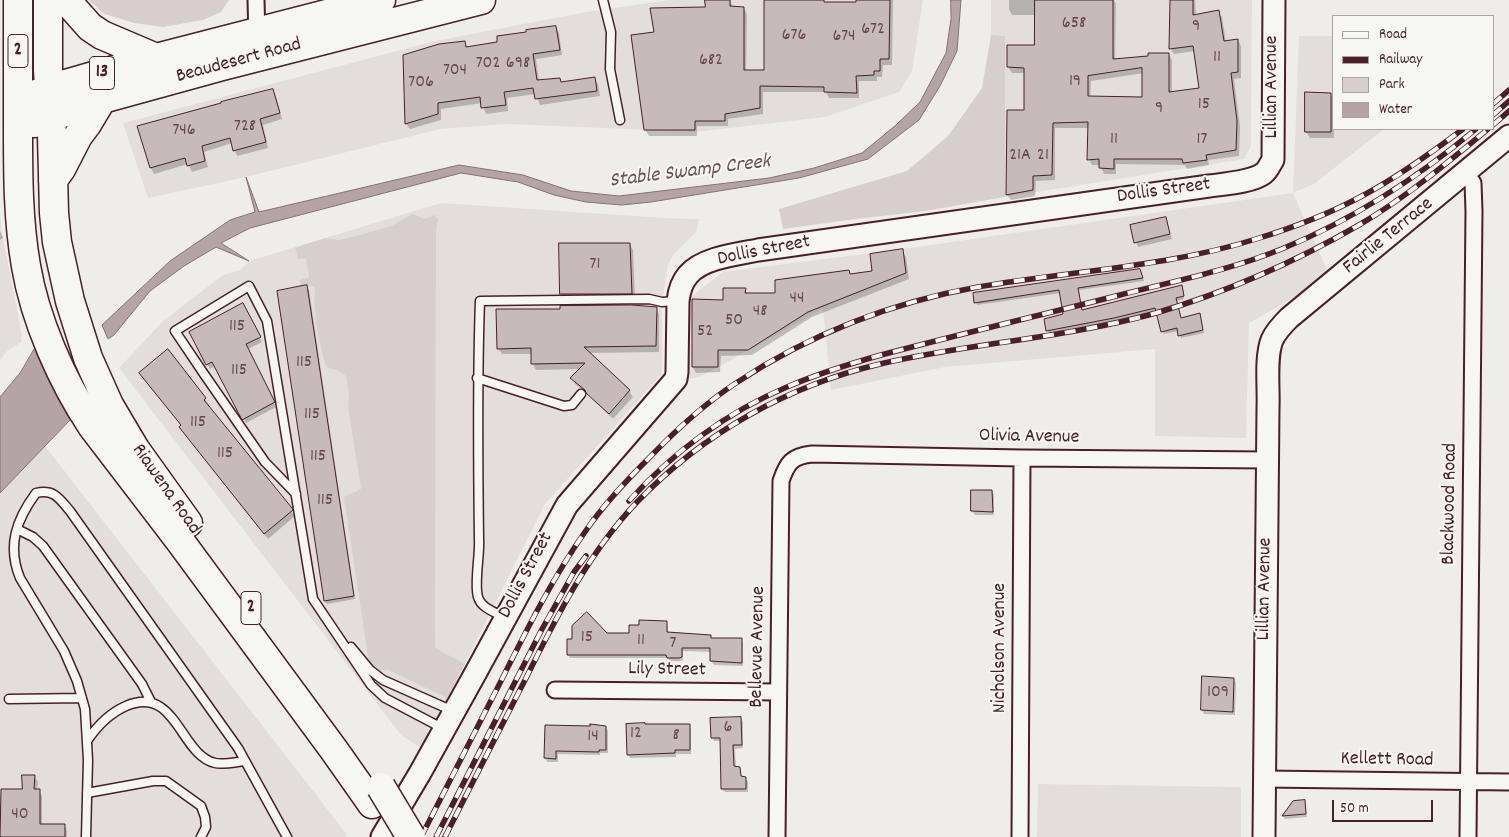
<!DOCTYPE html>
<html>
<head>
<meta charset="utf-8">
<style>
	body { margin:0 }
	#map { position:relative; width:1509px; height:837px; overflow:hidden; background:#efedea; font-family:Dekko,sans-serif }
	canvas { display:block }
	.legend { position:absolute; left:1332px; top:15px; width:162px; height:115px; box-sizing:border-box; background:#f6f6f2; border:1px solid #b1a0a2; margin:0; padding:6px 9px; list-style:none; font-size:15px; color:#4a1f2b }
	.legend li { display:flex; align-items:center; gap:10px; height:25px }
	.legend b { width:25px; border:1px solid #b1a0a2 }
	.scale { position:absolute; left:1332px; top:800px; width:101px; height:22px; box-sizing:border-box; border:2px solid #4a1f2b; border-top:0; padding-left:6px; font-size:15px; line-height:18px; white-space:nowrap; color:#4a1f2b; -webkit-text-stroke:4px #f6f6f2; paint-order:stroke }
</style>
</head>
<body>
<div id="map">
<canvas width="1509" height="837"></canvas>
<ul class="legend">
<li><b style="height:6px;background:#f6f6f2"></b>Road</li>
<li><b style="height:6px;background:#4a1f2b"></b>Railway</li>
<li><b style="height:14px;background:#d7cfce"></b>Park</li>
<li><b style="height:14px;background:#b4a4a5"></b>Water</li>
</ul>
<div class="scale">50 m</div>
</div>
<script>
const context = document.querySelector('canvas').getContext('2d');
context.lineJoin = 'round';
function fillPath(path, color) { context.fillStyle = color; context.fill(path, 'evenodd'); }
function stroke(path, color, width, dash) { context.strokeStyle = color; context.lineWidth = width; context.lineCap = dash ? 'butt' : 'round'; context.setLineDash(dash || []); context.stroke(path); }
function drawText(font, color, halo, rows, align = 'center') {
  context.font = font + ' Dekko,sans-serif'; context.lineWidth = 4; context.setLineDash([]); context.textBaseline = 'middle'; context.strokeStyle = halo; context.fillStyle = color; for (const [text, x, y, turn = 0] of rows) {
    context.save(); context.translate(x, y); context.rotate((+turn || 0) * Math.PI / 180); context.textAlign = isNaN(turn) ? turn : align; if (halo) context.strokeText(text, 0, 0); context.fillText(text, 0, 0); context.restore();
  }
}
fillPath(new Path2D(`
	M670,0H923L912,71L899,92L825,117L696,132L507,124L440,129L246,177L148,198L123,123L435,41L586,12Z
	M991,0H1252L1251,146L1244,159L1005,197V36L991,35Z
	M1299,36H1333V129H1384L1314,184L1293,193L1328,272L1291,299L1249,323L1246,438L1155,436V349L945,367L831,390L823,309L700,377L688,379V299L723,272L903,249L1293,193Z
	M441,203L664,218L699,219L696,232L674,254L668,265L662,302V374L545,504L422,749L401,735L119,368L163,321L223,275L240,270L249,261Z
	M0,210L2,233L22,335L21,338L22,342L8,350L0,360Z
	M45,446L345,832L347,837H0V493Z
	M1038,784L1241,787V837H1037Z`), '#e3dedc');
fillPath(new Path2D(`
	M88,0H229L221,12L203,20L163,27L134,23L105,14Z
	M991,35L1005,36V197L926,211L856,219L783,229L779,209L907,171L948,136L982,88Z
	M413,214L424,219L435,215L438,219L436,232L435,648L465,664L447,698L389,670H370L344,497L361,489L348,407L349,394L346,376L339,371L326,367C319,340 312,314 315,286L301,287L300,280L309,277L306,258L298,259L295,248L325,238L338,240L356,236L391,226Z`), '#d7cfce');
const water = new Path2D(`
	M951,0H961L957,51L940,86L919,120L868,159L799,178L651,202L622,205L586,202L554,195L518,182L461,173L250,228L221,243L249,261L216,247L184,266L150,291L114,335L108,339L102,325L170,261L230,220L255,212L246,177L259,212L459,165L523,175L571,191L619,196L769,178L814,168L862,153L896,125L920,102L946,53L951,19Z
	M35,348L71,419L0,493V397L20,373Z`);
fillPath(water, '#b4a4a5');
stroke(water, '#8a6f74', 1);
fillPath(new Path2D(`
	M706,0H730L733,8H744L747,14L746,71H765L766,0L823,1L825,3L858,4V0H893L892,65H883L882,77H877V81H859V98H829L826,92H763V114L728,119V126H697V136H649L645,130L655,33L706,8Z
	M1009,0H1114L1116,4L1115,60L1169,55L1172,60V93L1200,89L1195,51L1174,54L1171,49V0H1195L1196,15L1218,12L1222,17L1226,42L1238,40L1241,46V78L1234,79L1240,127L1239,156L1208,160L1209,165L1187,169L1185,165L1116,164V174H1104L1100,165H1092L1089,159V128H1055V180L1036,181L1035,196L1011,200L1007,195L1008,111H1025L1026,73H1012L1008,67L1035,46L1036,15H1012L1009,9ZM1144,73L1143,98H1090L1091,81Z
	M556,27L559,33L562,55L536,59L539,81L560,79L562,83L594,78L598,84L600,96L540,105L536,94L507,98L508,111L486,114L482,103L441,109V120L410,129L406,124L404,55L464,42L468,48L499,43Z
	M272,91L276,97L282,119L263,125L268,148L237,156L232,143L204,152L208,167L192,172L188,164L154,174L151,168L139,126Z
	M1330,94L1333,98L1334,138H1310L1306,132Z
	M1165,218L1172,239L1138,247L1136,242Z
	M0,231L3,238L0,240Z
	M561,244H629L633,250L635,299L564,300L561,294Z
	M902,251L906,257L909,279L812,317L752,355L721,356L720,372L696,373L693,367L724,301L745,289L748,295L776,294L850,275L874,272Z
	M1140,270L1144,281L1079,290L1082,311L1183,289L1184,299L1177,301L1181,319L1200,317L1204,333L1181,338L1179,331L1164,334L1157,310L1116,321L1049,333L1047,330L1065,315L1061,293L977,305L976,302Z
	M307,287L309,290L355,599L327,604L325,601Z
	M243,305L262,342L248,349L276,407L246,423L215,366L210,369L191,333Z
	M656,308L659,314V352L589,353L629,391L633,397L613,419L589,395L575,384L572,378L581,369L536,370L533,364L532,354H502L498,348Z
	M168,351L205,399L209,405L208,406L295,516L268,539L184,433L180,427L182,426L144,379Z
	M992,491L994,495V515H975L972,511Z
	M666,622L668,626V633L711,639H741L743,643V666L714,665L711,661L712,652L683,651V660L681,661H670L668,658H570L568,655L607,634L630,635L640,626Z
	M1204,678L1234,679L1236,683L1235,715L1204,714L1202,710Z
	M741,718L743,722V748L735,749L736,768H740L742,778H745L748,782V792H725L722,789L721,741H714L712,737Z
	M546,726L606,728L608,731V753H600V755L558,754V762H547L545,758Z
	M689,726L691,729V754H676V757L630,758L628,754Z
	M34,776L38,782L37,790L42,796V825H64L67,831V837H0V808H3L23,790Z
	M1304,801L1306,805L1307,817L1285,819L1283,816L1294,802Z`), '#0003');
const building = new Path2D(`
	M705,0H730V6L744,7V70H764V0H824V2H856V0H890L889,59H880V71H874V75L856,76L857,93L824,92V87L760,86V108L725,114V121H695V130H644L631,35L654,32L650,8L705,7Z
	M1035,0H1113V59L1148,56V53H1169V92L1199,88L1193,46L1169,49L1170,0H1193V15L1219,10L1224,41L1238,39V72L1231,73L1237,121L1236,150L1206,155L1207,160L1183,163L1182,159H1114V169L1099,168V159L1087,160L1088,122L1053,123L1052,175L1033,176V190L1006,195L1007,110H1024V68L1007,67V45H1034ZM1142,68V97L1088,96V76Z
	M556,26L560,50L533,54L537,80L560,78L561,82L595,77L597,91L535,99L533,88L504,92L506,105L481,108L480,97L438,103V114L405,124L403,55L439,44L465,41L466,47L497,42V36L526,32V30Z
	M273,89L280,113L260,119L266,142L233,151L230,138L202,146L205,161L187,166L185,158L150,168L137,126L221,103V102Z
	M1305,92L1331,93V132H1305Z
	M1166,217L1170,234L1134,243L1130,225Z
	M559,243H630L632,294H560Z
	M903,249L906,273L808,312L748,350H718V367H692V299L723,300V288H746L745,293H775V280L849,270L850,274L872,271L870,254Z
	M1140,269L1143,278L1078,288L1082,310L1182,285L1184,296L1176,298L1181,318L1200,313L1203,330L1178,336L1177,328L1161,332L1155,308L1114,318L1046,331L1044,319L1063,314L1059,290L974,303L973,293Z
	M307,285L354,596L324,601L277,291Z
	M243,303L261,337L246,344L275,402L242,420L212,362L206,365L189,332Z
	M632,305L657,307L656,346L584,347L630,390L609,414L586,393L585,390L570,378L585,363L531,364V348L497,349L496,309H560V306Z
	M168,349L206,398L204,400L292,508L293,510L264,534L179,427L181,425L139,373Z
	M971,490H992L993,512L971,511Z
	M587,612L607,633H629V625H639V620L667,621V632L711,635V638H742V663L710,661V648H682V657L679,658H667L666,655H567V639H572V626Z
	M1202,676L1234,678L1233,712L1201,710Z
	M741,717L742,745H733L734,766L740,767L741,776L746,777V789H721L720,738H711L710,718Z
	M645,723V724H690V750H675V753L627,755L626,724Z
	M590,724L606,726V750H599V752L556,751V759L544,758L545,725L590,726Z
	M22,775H35L34,789H40V824H65V837H0L1,789H22Z
	M1305,800L1306,814L1282,816L1293,801Z`);
fillPath(building, '#c6babb');
stroke(building, '#4a1f2b', 1);
const lane = new Path2D(`
	M603,0L611,32L610,69L620,120
	M477,378L564,406L572,405L581,394
	M296,494L265,462L204,374L175,331L249,286L267,321L313,599L371,685L385,698L444,729
	M17,529L33,537L43,546L142,684L151,702
	M504,617C495,612 481,608 478,597C474,584 480,555 479,540C478,460 477,381 480,301L649,299L662,302L676,301
	M351,647L370,670L383,680L453,711
	M9,699L82,698
	M87,741C97,726 110,713 126,706C176,684 180,755 215,763C223,765 236,762 245,761
	M87,793L153,781H166L201,806L205,817L206,827L201,837
	M86,837L88,760L85,709L77,681L64,651L20,578C7,546 16,520 36,493C54,489 59,498 70,511L238,748L287,837`);
const street = new Path2D(`
	M256,0L257,38
	M1466,173L1473,183L1474,211L1468,837
	M555,690L778,692
	M1264,779L1509,782
	M777,837L781,481C787,463 792,456 812,454L1022,458L1268,460
	M1020,837L1022,458`);
const secondary = new Path2D(`
	M382,837L420,773L475,674L567,505L676,379L677,372L678,301C679,292 681,283 688,275C702,258 737,254 758,250L1209,186C1224,184 1253,182 1264,173C1268,170 1270,164 1273,160L1274,0
	M1264,837L1268,408C1269,388 1265,358 1272,340C1276,331 1283,324 1289,318L1509,136`);
const highway = new Path2D(`
	M18,0C18,43 18,86 18,129C18,175 18,220 26,266C35,320 62,381 92,426L180,541L334,750L372,804
	M48,0V70L52,136L54,213L57,242L70,301L88,358L109,405L135,449L188,523
	M66,0L90,27L102,35L156,58
	M33,95L66,84L156,58L381,0
	M34,123L102,99L222,66L481,0
	M53,180L61,169L78,136L87,124L102,99`);
stroke(lane, '#4a1f2b', 11);
stroke(street, '#4a1f2b', 19);
stroke(secondary, '#4a1f2b', 25);
stroke(highway, '#4a1f2b', 31);
stroke(lane, '#f6f6f2', 8);
stroke(street, '#f6f6f2', 15);
stroke(secondary, '#f6f6f2', 21);
stroke(highway, '#f6f6f2', 28);
const rail = new Path2D(`
	M1493,104L1509,90
	M1493,115L1509,101
	M1493,125L1509,111
	M629,501C672,453 727,412 787,387C817,374 849,364 881,355C961,334 1041,315 1120,295C1175,281 1231,270 1284,248C1354,219 1417,178 1476,129
	M421,837C448,785 474,733 501,681C527,629 553,577 587,529C605,503 627,480 649,458C675,431 704,404 736,383C808,335 892,302 978,287C1069,271 1168,267 1256,239C1292,228 1329,214 1362,196C1398,177 1431,153 1463,129
	M436,837L541,631L574,572L586,556
	M445,837C471,785 498,733 524,682C556,618 588,553 638,501C704,433 787,386 880,364C971,343 1066,338 1156,313C1227,292 1295,262 1359,225C1405,198 1447,163 1488,129`);
stroke(rail, '#4a1f2b', 5.5);
stroke(rail, '#f6f6f2', 4, [11]);
const highwayBridge = new Path2D(`
	M381,787L411,837`);
stroke(highwayBridge, '#4a1f2b', 31, []);
stroke(highwayBridge, '#f6f6f2', 28);
drawText('18px', '#69464f', null, [
	["658",1074,25],
	["9",1196,28],
	["672",873,31],
	["676",794,37],
	["674",844,38],
	["11",1217,59],
	["682",711,62],
	["702",488,65],
	["698",518,65],
	["704",455,72],
	["19",1075,83],
	["706",421,84],
	["15",1204,106],
	["9",1159,110],
	["728",245,128],
	["746",184,132],
	["11",1114,141],
	["17",1202,141],
	["21A",1020,157],
	["21",1043,157],
	["71",595,266],
	["44",797,300],
	["48",760,313],
	["50",734,322],
	["115",237,328],
	["52",705,333],
	["115",304,364],
	["115",239,372],
	["115",312,416],
	["115",198,424],
	["115",225,455],
	["115",318,458],
	["115",325,502],
	["15",587,639],
	["11",641,642],
	["7",673,645],
	["109",1218,694],
	["6",728,729],
	["12",636,735],
	["8",676,737],
	["14",593,738],
	["40",20,816]
]);
for (const [x, y, w] of [
	[18,51,20],
	[102,73,25],
	[251,608,20]
]) { const box = new Path2D(); box.roundRect(x - w / 2, y - 16.5, w, 33, 4); context.fillStyle = '#f6f6f2'; context.fill(box); stroke(box, '#4a1f2b', 1); }
drawText('bold 19px', '#4a1f2b', null, [
	["2",18,51],
	["13",102,73],
	["2",251,608]
]);
drawText('20px', '#4a1f2b', '#f6f6f2', [
	["Beaudesert Road",239,62,-15],
	["Lillian Avenue",1273,87,-90],
	["Dollis Street",1164,192,-8],
	["Fairlie Terrace",1389,237,-39],
	["Dollis Street",764,252,-11],
	["Olivia Avenue",1029,438,1],
	["Riawena Road",165,490,55],
	["Blackwood Road",1451,504,-89],
	["Dollis Street",527,576,-62],
	["Lillian Avenue",1266,589,-89],
	["Bellevue Avenue",759,647,-89],
	["Nicholson Avenue",1001,648,-90],
	["Lily Street",667,671,1],
	["Kellett Road",1387,761,1]
]);
drawText('italic 21px', '#6f4e56', '#f6f6f2', [
	["Stable Swamp Creek",690,173,-7]
]);
</script>
</body>
</html>
